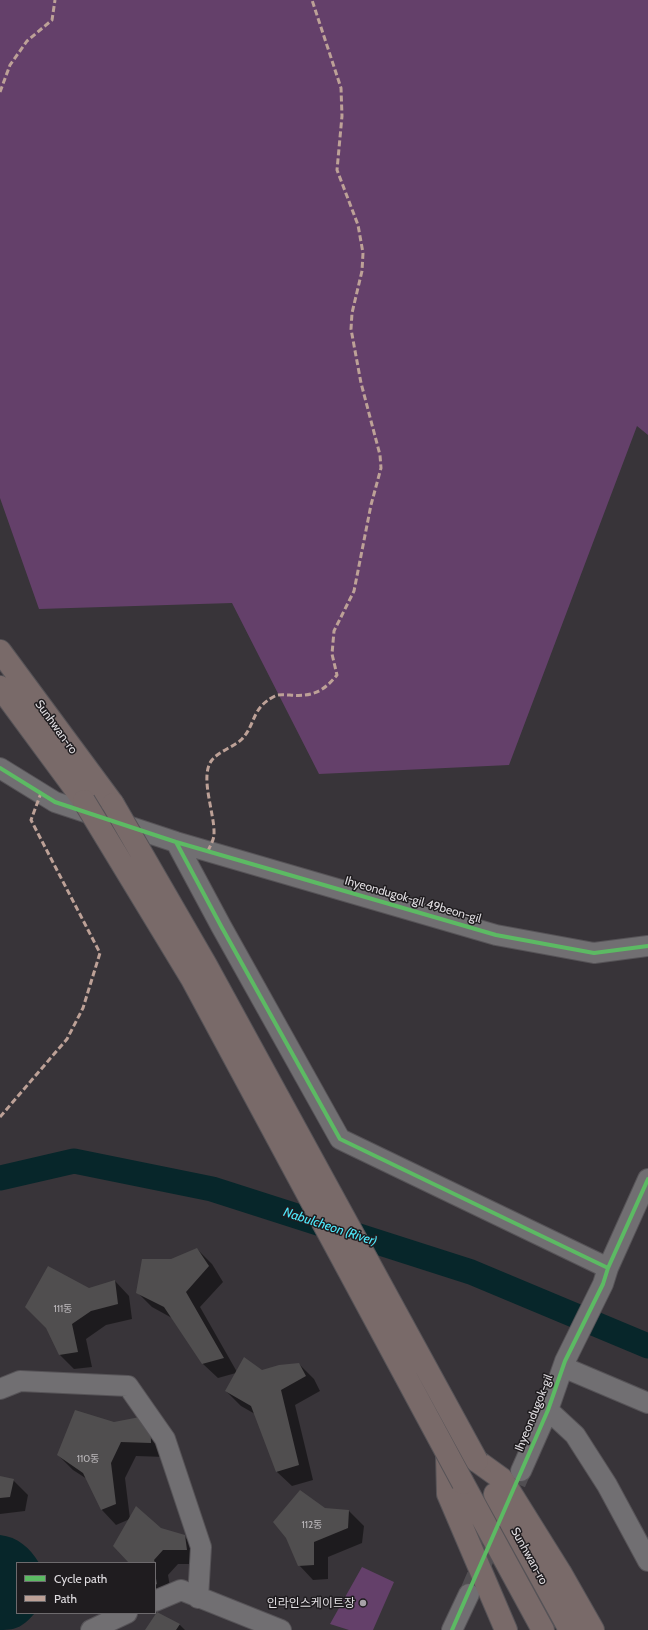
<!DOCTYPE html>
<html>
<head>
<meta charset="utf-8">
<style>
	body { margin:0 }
	#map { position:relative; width:648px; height:1630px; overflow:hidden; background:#383439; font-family:Cabin,sans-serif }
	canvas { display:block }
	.legend { position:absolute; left:16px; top:1562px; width:140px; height:52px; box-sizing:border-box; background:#1f1c1f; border:1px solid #6d6a6d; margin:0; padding:5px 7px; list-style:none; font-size:12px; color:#e1dee2 }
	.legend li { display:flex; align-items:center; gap:8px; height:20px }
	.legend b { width:20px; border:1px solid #6d6a6d }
</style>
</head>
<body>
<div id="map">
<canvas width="648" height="1630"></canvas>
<ul class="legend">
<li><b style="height:5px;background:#5cba63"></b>Cycle path</li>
<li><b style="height:5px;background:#bda197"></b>Path</li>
</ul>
</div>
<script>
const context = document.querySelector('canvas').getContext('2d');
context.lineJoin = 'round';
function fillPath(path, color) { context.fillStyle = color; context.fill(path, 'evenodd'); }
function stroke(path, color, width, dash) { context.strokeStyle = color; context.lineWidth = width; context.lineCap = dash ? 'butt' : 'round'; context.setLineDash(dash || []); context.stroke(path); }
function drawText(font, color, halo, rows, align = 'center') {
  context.font = font + ' Cabin,"Noto Sans KR",sans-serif'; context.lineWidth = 3; context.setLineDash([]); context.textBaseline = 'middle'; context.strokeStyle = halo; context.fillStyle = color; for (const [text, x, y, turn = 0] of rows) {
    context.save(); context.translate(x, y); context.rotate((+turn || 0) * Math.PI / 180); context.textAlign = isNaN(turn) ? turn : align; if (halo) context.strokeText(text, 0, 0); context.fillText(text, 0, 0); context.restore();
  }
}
fillPath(new Path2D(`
	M0,0H648V435L637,426L509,765L319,774L232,603L39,609L0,498Z
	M362,1567L394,1582L373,1630H349L330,1624Z`), '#64406a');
fillPath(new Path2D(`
	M0,1535C18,1537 30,1548 39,1563H17V1613H35C23,1626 18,1630 0,1630Z`), '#07262a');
fillPath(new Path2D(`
	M197,1249L212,1264L223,1282L200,1307L237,1372L262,1371L299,1364L314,1379L320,1391L295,1405L313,1480L292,1486L277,1472L255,1414L241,1406L226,1391L236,1373L218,1378L203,1364L172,1318L152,1307L137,1292L171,1260Z
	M115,1281L129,1296L132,1319L106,1325L86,1339L92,1367L74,1369L60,1355L47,1328L89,1289Z
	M149,1416L165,1457L136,1456L125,1478L130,1519L116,1525L102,1510L87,1479L73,1470L58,1455L114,1423Z
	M0,1477L13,1480L28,1495L25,1511L0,1514Z
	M325,1509L349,1511L364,1526L362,1543L328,1557V1579L313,1580L299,1565Z
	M160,1529L184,1536L199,1551L201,1564H178L168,1575L172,1599L155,1603V1563H130Z
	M157,1613L180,1625L185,1630H146Z`), '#0007');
stroke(new Path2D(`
	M0,1178L74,1161L212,1189L471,1272L648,1346`), '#07262a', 25);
fillPath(new Path2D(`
	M197,1248L209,1266L186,1292L224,1358L202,1364L164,1307L136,1293L142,1259H171Z
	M48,1266L89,1288L115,1280L118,1304L91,1311L72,1324L78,1352L59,1355L46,1328L25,1307Z
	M244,1357L262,1370L279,1365L299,1363L306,1376L281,1390L299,1465L276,1472L251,1406L225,1391Z
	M75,1410L114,1422L150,1415L151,1443L121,1442L111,1463L116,1504L101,1510L83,1473L57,1455Z
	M0,1476L14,1479L10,1497L0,1498Z
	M300,1490L325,1508L349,1510L348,1528L314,1542V1565L298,1566L286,1538L273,1522Z
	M136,1506L161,1528L185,1535L187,1550H163L154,1560L155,1563H129L113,1546Z
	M155,1573L157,1584L155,1585Z
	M157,1612L180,1624L176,1630H145Z`), '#504e4f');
stroke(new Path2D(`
	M469,1594L521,1471`), '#514e52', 20, [20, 10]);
const minor = new Path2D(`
	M0,768L55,802L176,842L496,935L594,953L648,946
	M176,842L221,926L340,1139L608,1268
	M563,1367L648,1403
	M0,1389L20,1381L128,1386L165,1439L201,1547L198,1598
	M548,1410L575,1435L607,1485L648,1561
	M521,1471L548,1410L565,1361L603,1284L608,1268L648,1179
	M155,1601L181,1590L281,1630
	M91,1630L127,1613
	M452,1630L469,1594`);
const highway = new Path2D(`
	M0,651L113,804
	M0,687L84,801
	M447,1454L448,1494L506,1630
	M477,1461L502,1479L560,1572L593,1630
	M463,1483L543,1630
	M495,1494L570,1630`);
stroke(minor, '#565357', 22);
stroke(highway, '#565357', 24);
stroke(minor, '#716f72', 20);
stroke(highway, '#796a69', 22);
const highwayBridge = new Path2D(`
	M84,801L192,979L463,1483
	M113,804L206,965L477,1461`);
stroke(highwayBridge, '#565357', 24, []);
stroke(highwayBridge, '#796a69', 22);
stroke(new Path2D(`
	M0,92L10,65L27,41L52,20L55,0
	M208,851C210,846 214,840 214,834C215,814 199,776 212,760C219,751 234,747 242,739C256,724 251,708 275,696C279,694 285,695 290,695C312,697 323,692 337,675L332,654L334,631L354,591L371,505L381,468L380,455L361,383L351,329L352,313L362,271L363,253L358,225L337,170L342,116L341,88L312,0
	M0,1117L67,1039L83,1008L100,953L31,820L41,793`), '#bda197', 3, [6, 3]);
stroke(new Path2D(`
	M0,768L55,802L176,842L496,935L594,953L648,946
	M176,842L221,926L340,1139L608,1268
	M452,1630L548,1410L565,1361L603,1284L608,1268L648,1179`), '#5cba63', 4);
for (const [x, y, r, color] of [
	[363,1603,4,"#a6a2a7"]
]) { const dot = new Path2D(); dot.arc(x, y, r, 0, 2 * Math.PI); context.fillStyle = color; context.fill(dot); stroke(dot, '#1f1c1f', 1.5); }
drawText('10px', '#bdbabd', null, [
	["111동",63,1309],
	["110동",88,1459],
	["112동",312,1525]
]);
drawText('12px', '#e1dee2', '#1f1c1f', [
	["Sunhwan-ro",56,727,54],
	["Ihyeondugok-gil 49beon-gil",413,900,16],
	["Ihyeondugok-gil",534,1413,-68],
	["Sunhwan-ro",529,1556,61]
]);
drawText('12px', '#e1dee2', '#1f1c1f', [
	["인라인스케이트장",355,1603]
], 'right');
drawText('italic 13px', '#4ee9fc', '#1f1c1f', [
	["Nabulcheon (River)",330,1227,18]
]);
</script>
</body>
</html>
